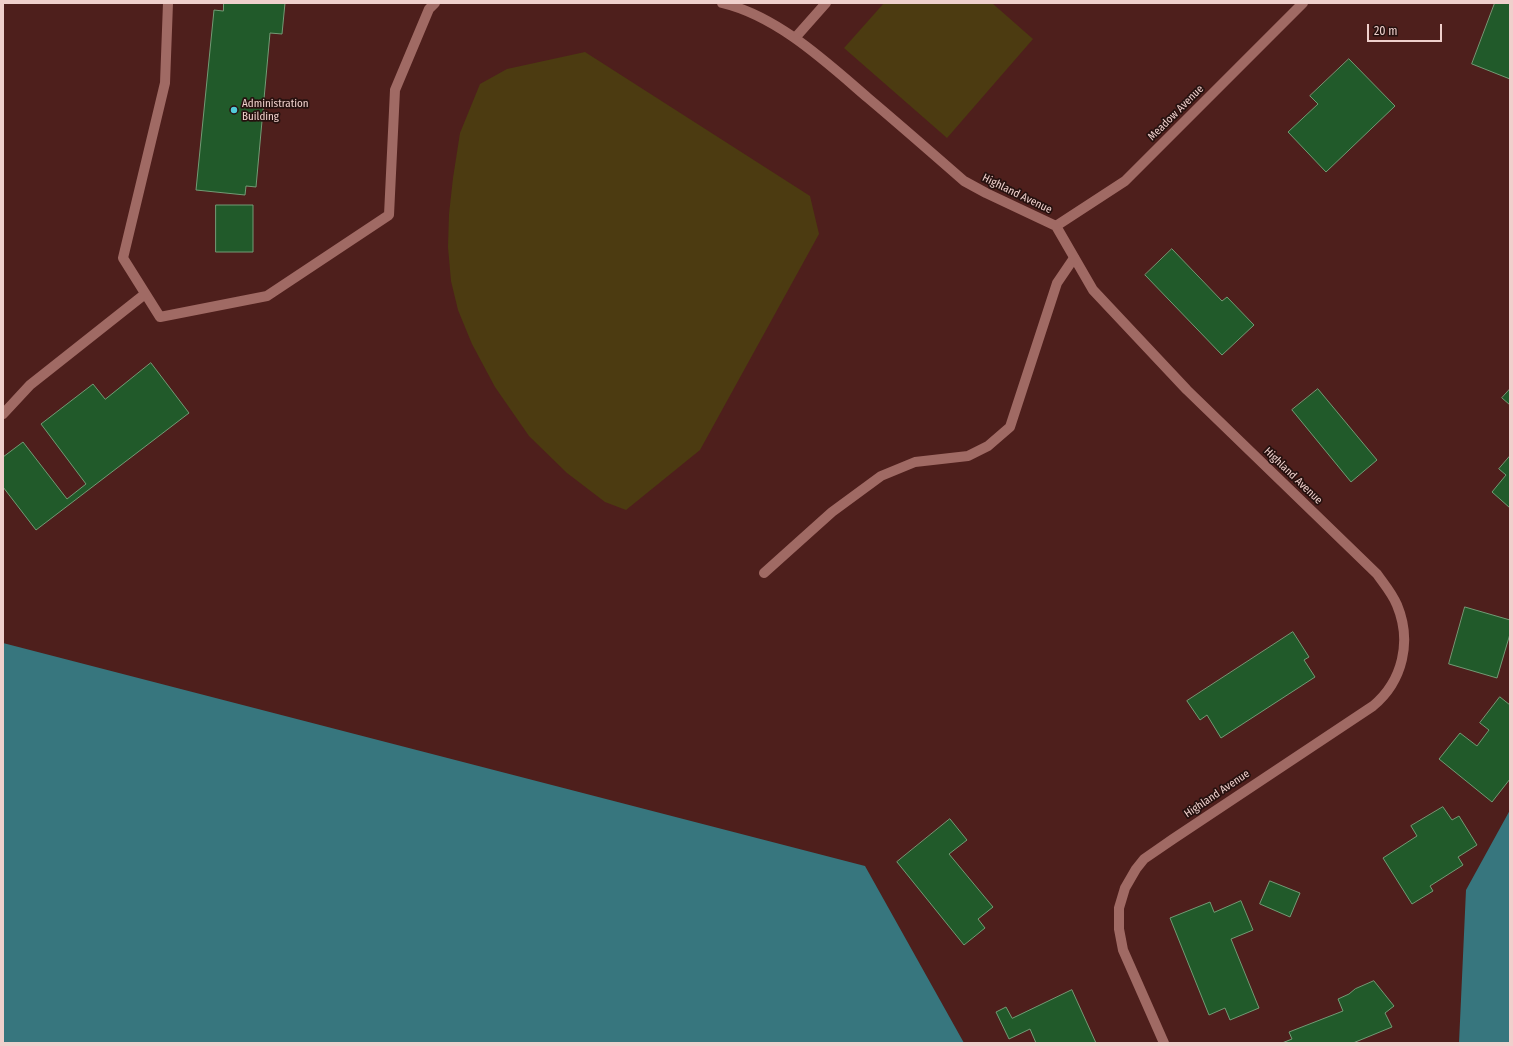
<!DOCTYPE html>
<html>
<head>
<meta charset="utf-8">
<style>
	body { margin:0 }
	#map { position:relative; width:1513px; height:1046px; overflow:hidden; background:#4e1f1c; font-family:"Fira Sans Condensed",sans-serif }
	canvas { display:block }
	.frame { position:absolute; inset:0; border:4px solid #efd0cc; pointer-events:none }
	.scale { position:absolute; left:1367px; top:24px; width:75px; height:18px; box-sizing:border-box; border:2px solid #efd0cc; border-top:0; padding-left:5px; font-size:12px; line-height:14px; white-space:nowrap; color:#efd0cc; -webkit-text-stroke:3px #26110f; paint-order:stroke }
</style>
</head>
<body>
<div id="map">
<canvas width="1513" height="1046"></canvas>
<div class="frame"></div>
<div class="scale">20 m</div>
</div>
<script>
const context = document.querySelector('canvas').getContext('2d');
context.lineJoin = 'round';
function fillPath(path, color) { context.fillStyle = color; context.fill(path, 'evenodd'); }
function stroke(path, color, width, dash) { context.strokeStyle = color; context.lineWidth = width; context.lineCap = dash ? 'butt' : 'round'; context.setLineDash(dash || []); context.stroke(path); }
function drawText(font, color, halo, rows, align = 'center') {
  context.font = font + ' "Fira Sans Condensed",sans-serif'; context.lineWidth = 3.5; context.setLineDash([]); context.textBaseline = 'middle'; context.strokeStyle = halo; context.fillStyle = color; for (const [text, x, y, turn = 0] of rows) {
    context.save(); context.translate(x, y); context.rotate((+turn || 0) * Math.PI / 180); context.textAlign = isNaN(turn) ? turn : align; if (halo) context.strokeText(text, 0, 0); context.fillText(text, 0, 0); context.restore();
  }
}
fillPath(new Path2D(`
	M884,3H992L1033,39L947,138L844,48Z
	M585,52L810,196L819,234L700,450L626,510L605,502L567,473L529,436L495,387L472,344L458,310L451,281L448,247L449,214L453,178L460,133L480,84L507,69Z`), '#4c3b11');
fillPath(new Path2D(`
	M3,643L865,866L964,1043H3Z
	M1510,810V1043H1459L1466,890Z`), '#37767e');
const building = new Path2D(`
	M224,3H285L282,34L270,33L256,187L246,186L245,195L196,190L214,10L223,11Z
	M1495,3H1510V79L1472,64Z
	M1349,59L1395,106L1326,172L1288,132L1318,104L1310,96Z
	M216,205H253V252H216Z
	M1172,249L1222,301L1227,297L1254,325L1222,355L1145,275Z
	M151,363L189,413L36,530L3,487V457L23,442L67,499L86,484L41,424L93,384L105,399Z
	M1318,389L1377,460L1351,482L1292,410Z
	M1510,389V405L1502,398Z
	M1510,456V508L1492,492L1506,475L1499,469Z
	M1465,607L1510,620V634L1497,678L1449,664Z
	M1293,632L1309,657L1304,660L1315,677L1221,738L1207,715L1200,720L1187,701Z
	M1500,697L1510,705V779L1492,802L1439,759L1460,733L1477,746L1489,730L1480,723Z
	M1443,807L1452,820L1459,816L1477,845L1458,857L1463,865L1430,886L1433,891L1412,904L1383,858L1417,836L1411,826Z
	M950,819L967,840L949,854L993,907L978,919L985,928L964,945L897,862Z
	M1270,881L1300,893L1290,917L1260,904Z
	M1241,901L1253,930L1231,939L1259,1008L1230,1020L1225,1008L1209,1015L1170,918L1210,902L1214,912Z
	M1374,981L1394,1006L1385,1013L1392,1027L1353,1043H1282L1292,1039L1289,1032L1343,1011L1338,999L1349,994L1355,989Z
	M1072,990L1096,1043H1036L1030,1029L1009,1039L996,1012L1006,1007L1012,1018Z`);
fillPath(building, '#215a2a');
stroke(building, '#729b75', 1);
stroke(new Path2D(`
	M168,3L165,83L123,258L160,317L267,296L389,215L395,90L429,9L435,3
	M3,414L30,385L145,294
	M764,573L832,512L881,476L915,462L968,456L988,446L1010,427L1057,283L1074,258`), '#a06a64', 10);
stroke(new Path2D(`
	M722,3C777,16 825,61 868,98C900,125 932,153 964,181L986,193L1056,226L1093,290L1187,390L1377,574C1384,584 1392,593 1397,605C1412,641 1403,681 1373,706L1173,839L1144,859L1136,869L1125,888L1119,908V929L1123,950L1164,1043
	M795,38L826,3
	M1056,226L1125,181L1303,3`), '#a06a64', 10);
for (const [x, y, r, color] of [
	[234,110,4,"#52cbda"]
]) { const dot = new Path2D(); dot.arc(x, y, r, 0, 2 * Math.PI); context.fillStyle = color; context.fill(dot); stroke(dot, '#26110f', 1.5); }
drawText('11px', '#efd0cc', '#26110f', [
	["Administration",242,104],
	["Building",242,117]
], 'left');
drawText('11px', '#efd0cc', '#26110f', [
	["Meadow Avenue",1176,113,-45],
	["Highland Avenue",1017,194,26],
	["Highland Avenue",1293,476,44],
	["Highland Avenue",1217,794,-34]
]);
</script>
</body>
</html>
